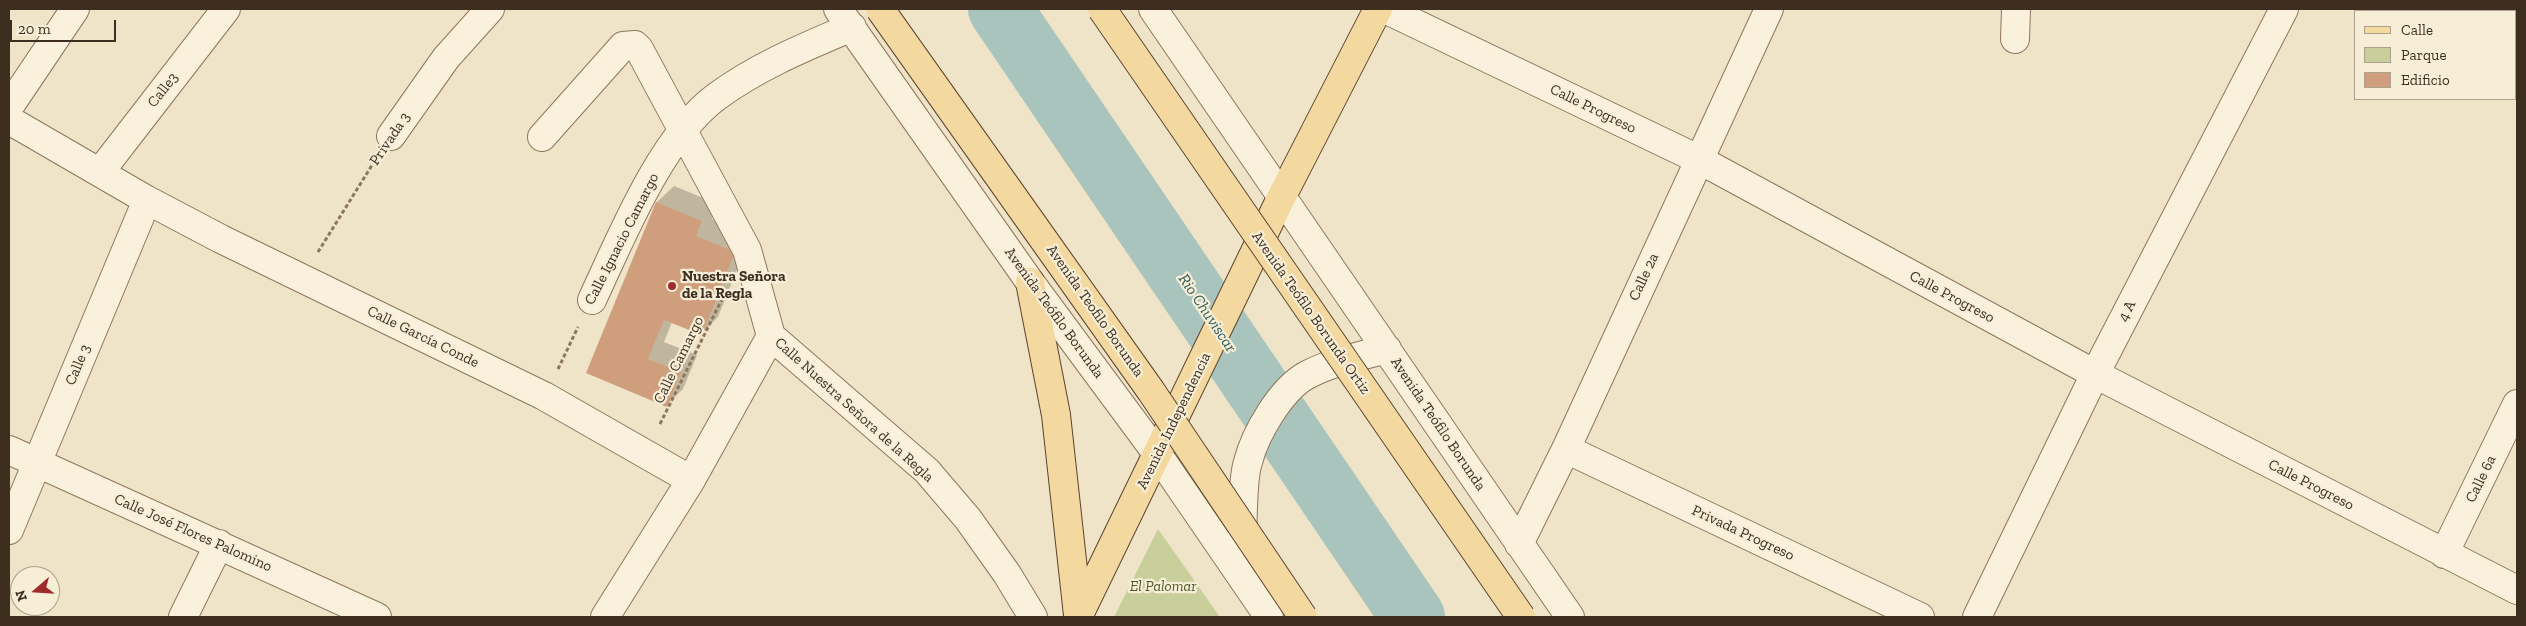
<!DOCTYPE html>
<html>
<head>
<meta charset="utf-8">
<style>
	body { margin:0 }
	#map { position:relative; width:2526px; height:626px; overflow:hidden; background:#f0e4c8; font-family:"Zilla Slab",serif }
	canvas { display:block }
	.frame { position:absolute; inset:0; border:10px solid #3d2e20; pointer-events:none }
	.legend { position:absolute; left:2354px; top:10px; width:162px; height:90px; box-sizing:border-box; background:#f7eed8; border:1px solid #ada18e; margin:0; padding:6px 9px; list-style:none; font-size:15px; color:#3d2e20 }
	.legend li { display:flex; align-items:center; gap:10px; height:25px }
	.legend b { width:25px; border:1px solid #ada18e }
	.north { position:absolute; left:10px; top:566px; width:50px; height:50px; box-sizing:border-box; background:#f7eed8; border:1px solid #ada18e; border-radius:50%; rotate:251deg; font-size:14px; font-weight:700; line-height:20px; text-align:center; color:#3d2e20 }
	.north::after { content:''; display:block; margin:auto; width:18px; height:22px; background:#9e2a2b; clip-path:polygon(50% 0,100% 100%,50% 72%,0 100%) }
	.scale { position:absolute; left:10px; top:20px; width:106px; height:22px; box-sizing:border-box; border:2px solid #3d2e20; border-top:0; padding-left:6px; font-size:15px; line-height:18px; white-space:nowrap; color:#3d2e20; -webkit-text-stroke:4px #f7eed8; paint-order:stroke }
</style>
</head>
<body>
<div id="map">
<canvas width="2526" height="626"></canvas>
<div class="frame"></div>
<ul class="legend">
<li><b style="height:6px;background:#f3d9a0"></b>Calle</li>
<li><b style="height:14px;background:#c9cf9b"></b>Parque</li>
<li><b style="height:14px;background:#cf9f7d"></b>Edificio</li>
</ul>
<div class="north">N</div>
<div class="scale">20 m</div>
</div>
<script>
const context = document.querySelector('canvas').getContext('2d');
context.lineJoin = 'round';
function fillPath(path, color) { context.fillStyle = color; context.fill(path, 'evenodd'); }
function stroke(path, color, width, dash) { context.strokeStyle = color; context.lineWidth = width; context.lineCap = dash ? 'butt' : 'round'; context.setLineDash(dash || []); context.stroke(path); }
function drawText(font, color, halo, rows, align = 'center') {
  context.font = font + ' "Zilla Slab",serif'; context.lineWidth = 4.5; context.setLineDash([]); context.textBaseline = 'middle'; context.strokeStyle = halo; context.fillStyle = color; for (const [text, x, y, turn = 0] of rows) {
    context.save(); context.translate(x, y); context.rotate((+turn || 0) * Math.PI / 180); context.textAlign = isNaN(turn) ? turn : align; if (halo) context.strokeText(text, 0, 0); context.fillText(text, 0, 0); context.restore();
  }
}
fillPath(new Path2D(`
	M1158,529L1220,617H1114Z`), '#c9cf9b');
fillPath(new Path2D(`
	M674,186L718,204L712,219L751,235L718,317L701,334L672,322L664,342L697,355L683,389L666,405L587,372L657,202Z`), '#0003');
stroke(new Path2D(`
	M1000,9L1413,617`), '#a9c4bc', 64);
fillPath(new Path2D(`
	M656,202L702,221L696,236L735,252L702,335L664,320L648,359L681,372L667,407L586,373Z`), '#cf9f7d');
const minor = new Path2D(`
	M838,9L1030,282L1158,455L1269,617
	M1153,9L1570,617
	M1385,9L1698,159L2095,374L2517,590
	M2015,39L2016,9
	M9,107L75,9
	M9,120L147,200L221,239L544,396L691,480
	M391,136L446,58L490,9
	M542,137L623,46L635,45L639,49L747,250L771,336L927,471L968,519L1007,574L1033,617
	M100,172L226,9
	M592,300C621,238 661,138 716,97C758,66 805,47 852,27
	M1566,449L1920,617
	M9,450L377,617
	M9,530L147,200
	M1243,541C1242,525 1243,476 1248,462C1255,434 1281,389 1307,375C1332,362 1360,356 1387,349
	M1519,544L1566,449L1769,9
	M2444,554L2517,404
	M183,617L219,544
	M605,617L691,480L771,336
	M1977,617L2095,374L2284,9`);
const major = new Path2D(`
	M1030,282L1056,415L1078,615
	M1078,617L1281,198L1378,9`);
stroke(minor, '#8d765c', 30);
stroke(major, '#5b4430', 30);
stroke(new Path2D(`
	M318,252L374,162
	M558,369L578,327
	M660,424L725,293`), '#8d765c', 3, [4, 2.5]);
stroke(minor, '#faf1dc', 28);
stroke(major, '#f3d9a0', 28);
const majorBridge = new Path2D(`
	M880,9L1151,391L1303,617
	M1102,9L1521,617`);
stroke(majorBridge, '#5b4430', 30, []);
stroke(majorBridge, '#f3d9a0', 28);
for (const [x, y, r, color] of [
	[672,286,5,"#9e2a2b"]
]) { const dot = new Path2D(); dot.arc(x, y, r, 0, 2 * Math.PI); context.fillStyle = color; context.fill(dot); stroke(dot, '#f7eed8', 2); }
drawText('15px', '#3d2e20', '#f7eed8', [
	["Calle3",163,90,-52],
	["Calle Progreso",1593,109,26],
	["Privada 3",390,139,-56],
	["Calle Ignacio Camargo",622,239,-63],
	["Calle 2a",1644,277,-65],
	["Calle Progreso",1952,297,28],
	["Avenida Teofilo Borunda",1095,311,55],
	["4 A",2127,311,-63],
	["Avenida Teófilo Borunda",1054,313,54],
	["Avenida Teófilo Borunda Ortiz",1311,313,55],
	["Calle García Conde",423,337,26],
	["Calle Camargo",679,360,-64],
	["Calle 3",78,365,-67],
	["Calle Nuestra Señora de la Regla",854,410,42],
	["Avenida Independencia",1174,421,-64],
	["Avenida Teófilo Borunda",1438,424,56],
	["Calle 6a",2481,479,-64],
	["Calle Progreso",2311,485,27],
	["Calle José Flores Palomino",193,533,24],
	["Privada Progreso",1743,533,25]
]);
drawText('bold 15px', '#3d2e20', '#f7eed8', [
	["Nuestra Señora",682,277],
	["de la Regla",682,294]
], 'left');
drawText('italic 15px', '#4d5a26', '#f7eed8', [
	["El Palomar",1163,587]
]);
drawText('italic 16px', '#2f5d5a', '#f7eed8', [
	["Rio Chuviscar",1207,313,56]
]);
</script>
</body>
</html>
